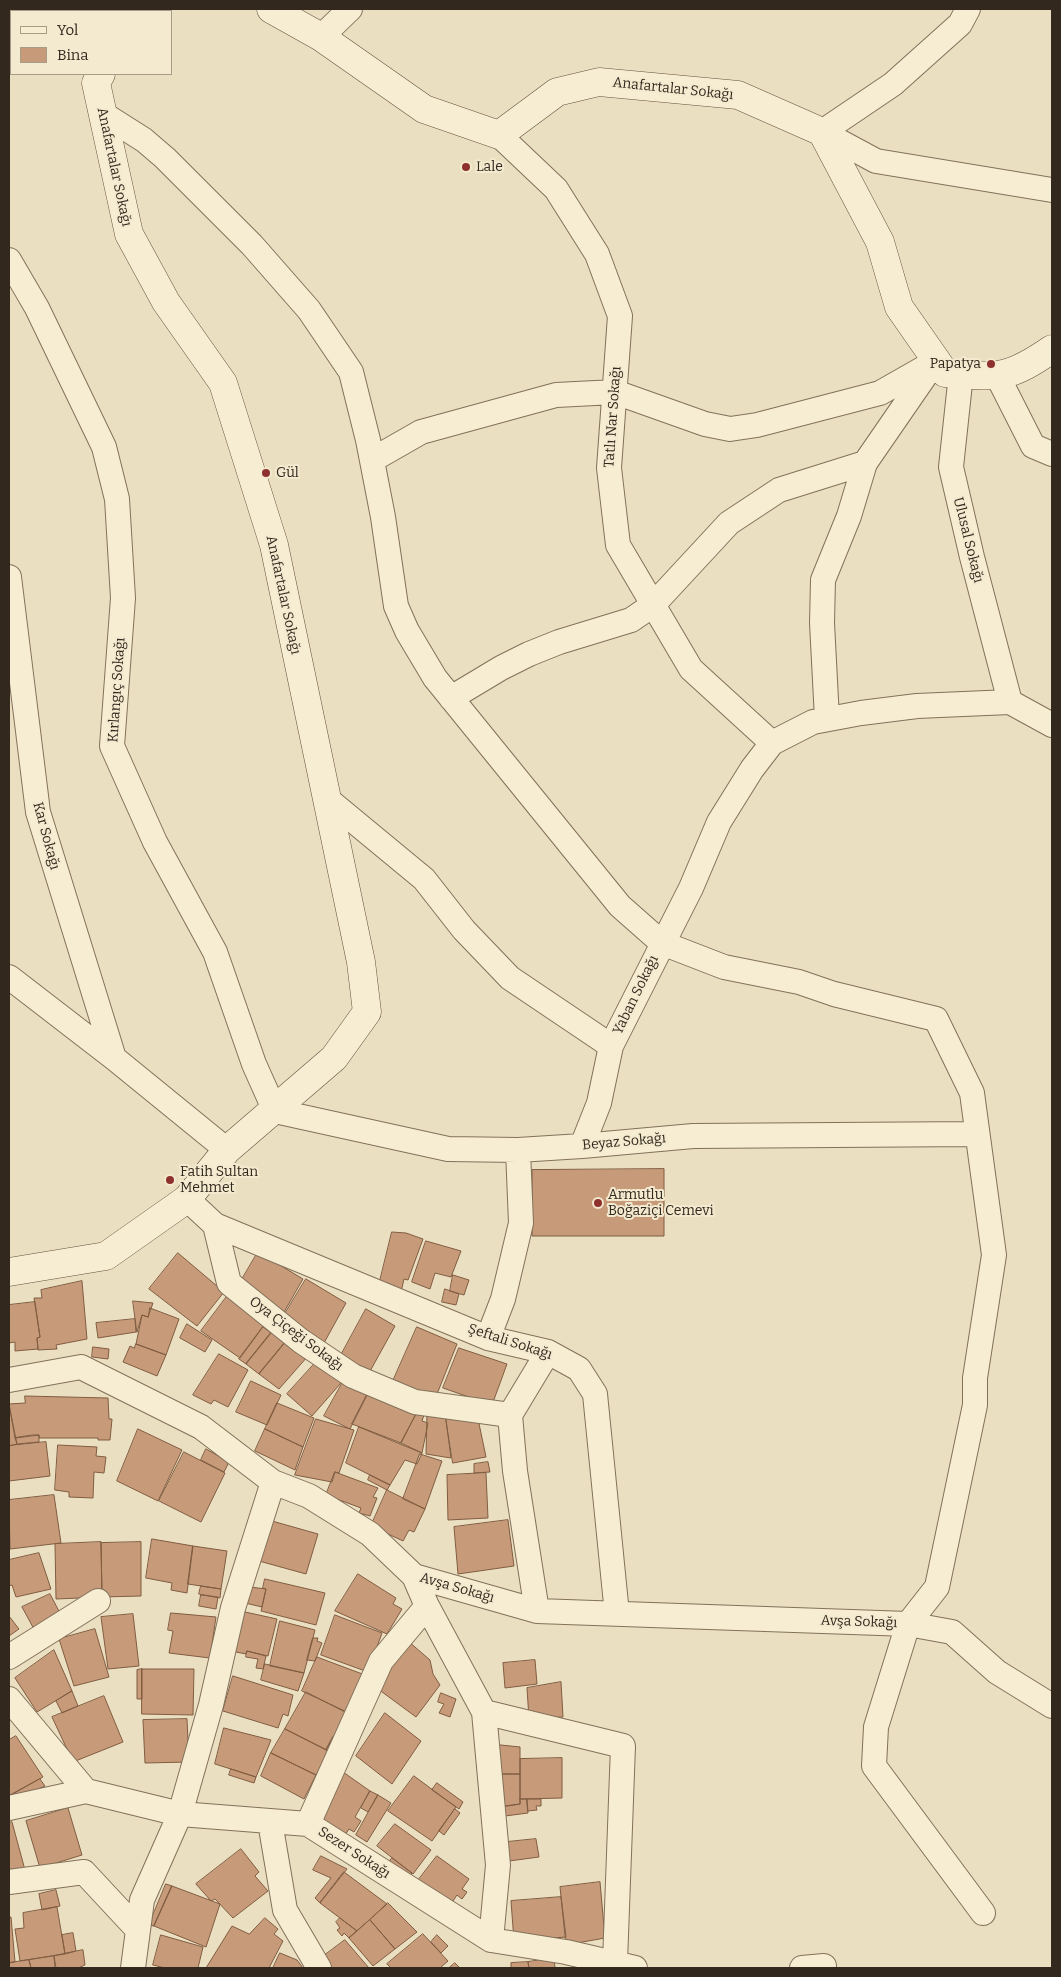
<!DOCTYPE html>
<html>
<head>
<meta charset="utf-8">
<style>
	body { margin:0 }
	#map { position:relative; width:1061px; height:1977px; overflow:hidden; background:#ebdfc1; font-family:Bitter,serif }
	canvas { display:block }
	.frame { position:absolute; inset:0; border:10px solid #33281d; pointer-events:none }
	.legend { position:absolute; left:10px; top:10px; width:162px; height:65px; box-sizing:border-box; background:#f3ead0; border:1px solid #a69c88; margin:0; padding:6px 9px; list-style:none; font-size:15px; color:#33281d }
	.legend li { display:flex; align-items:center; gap:10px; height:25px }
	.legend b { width:25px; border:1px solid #a69c88 }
</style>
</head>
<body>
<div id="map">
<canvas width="1061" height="1977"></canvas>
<div class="frame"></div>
<ul class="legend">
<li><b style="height:6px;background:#f6edd3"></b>Yol</li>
<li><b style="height:14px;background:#c79b79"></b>Bina</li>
</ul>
</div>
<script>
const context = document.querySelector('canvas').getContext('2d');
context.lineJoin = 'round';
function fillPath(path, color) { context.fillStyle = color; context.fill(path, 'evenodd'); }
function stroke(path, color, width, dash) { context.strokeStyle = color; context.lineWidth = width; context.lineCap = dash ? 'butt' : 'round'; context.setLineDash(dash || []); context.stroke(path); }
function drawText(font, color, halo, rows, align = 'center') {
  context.font = font + ' Bitter,serif'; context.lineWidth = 4; context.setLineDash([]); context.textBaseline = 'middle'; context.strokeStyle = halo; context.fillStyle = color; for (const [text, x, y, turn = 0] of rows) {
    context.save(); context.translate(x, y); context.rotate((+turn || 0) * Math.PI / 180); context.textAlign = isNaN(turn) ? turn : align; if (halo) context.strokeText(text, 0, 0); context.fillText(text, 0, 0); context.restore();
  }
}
const building = new Path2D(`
	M664,1169V1236H532V1170Z
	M392,1232L406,1233L423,1239L408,1280L404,1279L401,1292L379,1285Z
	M426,1241L461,1251L451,1277L435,1273L430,1289L412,1282Z
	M258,1252L303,1279L280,1319L241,1281Z
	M178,1253L224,1292L197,1326L149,1289Z
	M453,1275L469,1280L464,1295L450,1291Z
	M306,1279L346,1303L324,1343L283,1317Z
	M82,1281L87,1339L56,1345L57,1349L38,1350L37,1338L40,1337L34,1298H42L41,1290Z
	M445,1289L459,1294L456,1305L442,1302Z
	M228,1295L265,1324L240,1358L201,1331Z
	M133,1301L153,1303L148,1317L142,1315L137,1332Z
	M35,1302L40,1337L37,1338L38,1349L15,1351V1342L9,1343V1305Z
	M150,1308L179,1319L166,1355L136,1344L142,1315L148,1317Z
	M366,1309L395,1326L369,1373L340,1357Z
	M135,1319L136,1332L98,1338L96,1323Z
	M187,1324L212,1340L205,1352L180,1338Z
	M263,1327L271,1333L246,1364L239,1359Z
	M417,1327L457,1344L435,1399L393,1381Z
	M274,1329L287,1340L259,1374L246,1364Z
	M287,1340L308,1356L279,1389L259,1374Z
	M136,1344L166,1355L157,1376L123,1362L130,1346L134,1348Z
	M93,1347L109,1349L108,1359L92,1357Z
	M459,1348L507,1364L492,1405L443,1388Z
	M219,1354L248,1370L228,1407L214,1400L211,1404L193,1395Z
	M317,1361L341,1383L312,1416L287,1394Z
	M344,1380L368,1393L350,1429L324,1416Z
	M251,1381L281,1395L267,1425L236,1412Z
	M368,1393L418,1410L401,1443L352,1424Z
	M25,1396L108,1398L109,1419H112L110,1440H98V1438H39V1435L15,1438L9,1404L25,1403Z
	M277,1403L314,1418L303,1447L265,1429Z
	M9,1405L17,1444L9,1446Z
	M445,1412L451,1458L426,1454L427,1413Z
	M445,1412L477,1414L486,1457L453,1463Z
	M417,1413L424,1415L422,1421L428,1423L422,1453L401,1443Z
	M316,1419L354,1430L339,1473L335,1472L332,1482L295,1475Z
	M359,1427L422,1453L417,1464L405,1460L390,1485L346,1463Z
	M138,1429L182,1450L158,1501L117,1481Z
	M265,1429L303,1447L295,1470L255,1451Z
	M33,1435H39V1442L17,1444L15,1438Z
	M46,1442L50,1476L9,1481V1446Z
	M58,1445L97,1447L96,1456L106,1457L104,1473L94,1472L93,1498L69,1497V1492L55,1490Z
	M206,1449L229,1462L224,1472L201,1460Z
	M184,1452L225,1473L201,1522L159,1501Z
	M420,1454L442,1461L425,1509L403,1499Z
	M488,1462L490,1472L474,1473V1464Z
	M335,1472L378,1488L373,1497L377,1498L370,1516L359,1513L361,1508L326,1495Z
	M486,1473L488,1518L448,1520L447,1475Z
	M370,1475L390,1485L387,1490L368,1480Z
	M387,1490L425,1509L414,1532L409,1530L403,1541L371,1526Z
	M54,1495L61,1543L10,1549L9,1500Z
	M508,1520L514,1566L458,1574L454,1527Z
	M272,1521L318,1534L306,1574L259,1561Z
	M152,1539L193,1546L187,1593L171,1590L172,1583L146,1578Z
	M101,1542L102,1597L56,1599L55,1544Z
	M141,1542V1596L102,1597L101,1543Z
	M193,1546L227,1551L221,1589L188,1584Z
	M39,1553L51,1589L16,1597L12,1585L9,1586V1560Z
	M358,1574L396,1598L393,1604L402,1609L387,1634L335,1611Z
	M265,1579L325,1593L316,1625L261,1611L266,1589L263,1588Z
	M201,1586L221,1589L220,1598L199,1594Z
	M250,1587L266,1589L262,1607L245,1603Z
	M50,1594L61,1615L35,1631L22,1607Z
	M201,1595L218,1597L216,1609L199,1606Z
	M236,1610L277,1619L268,1656L247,1651L246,1654L226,1650Z
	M171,1613L216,1617L210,1658L169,1653L173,1631L168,1630Z
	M133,1614L139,1666L108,1669L101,1617Z
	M335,1615L382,1633L368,1672L321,1655Z
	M9,1616L19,1629L9,1636Z
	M280,1621L315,1630L304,1673L270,1666Z
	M95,1629L109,1677L74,1686L59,1639Z
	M313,1638H318L317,1641L322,1643L315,1661L307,1660Z
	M408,1641L430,1660L433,1674L440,1685L416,1717L374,1686Z
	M54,1650L72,1691L37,1712L15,1678Z
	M247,1651L266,1656L263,1669L256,1668L258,1659L246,1657Z
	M317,1657L365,1675L349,1713L302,1691Z
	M535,1660L537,1684L505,1688L503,1663Z
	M265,1664L304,1673L298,1691L261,1680Z
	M142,1669H194L193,1715L142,1714Z
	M142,1669V1699H137V1670Z
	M233,1676L293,1695L288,1716L283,1714L278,1728L223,1711Z
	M561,1682L563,1717L529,1719L527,1688Z
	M72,1691L78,1706L62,1713L56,1701Z
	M306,1692L347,1713L326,1750L285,1729Z
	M441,1693L456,1699L450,1717L439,1713L444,1704L438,1702Z
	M104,1696L123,1742L73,1762L52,1717Z
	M385,1713L421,1741L392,1784L356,1756Z
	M187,1719L189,1762L145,1763L143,1720Z
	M224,1728L271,1740L256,1777L215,1764Z
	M285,1729L329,1751L316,1775L271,1753Z
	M16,1736L43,1777L9,1796V1740Z
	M333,1737L340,1741L334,1754L326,1750Z
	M491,1744L520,1747V1774H495Z
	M271,1753L316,1775L304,1799L261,1776Z
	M562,1758V1798L520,1799V1759Z
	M231,1769L256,1777L254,1783L229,1775Z
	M343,1772L370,1791L355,1817L361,1821L354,1832L349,1829L343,1838L312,1817Z
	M496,1774H520V1804L501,1807Z
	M414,1776L456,1807L432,1841L388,1811Z
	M40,1779L45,1786L9,1802V1796Z
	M437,1783L463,1802L459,1809L432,1790Z
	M370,1791L378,1795L368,1812L361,1808Z
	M378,1795L391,1803L367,1842L356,1835Z
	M520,1799H527L528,1813L505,1816L504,1806L520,1804Z
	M527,1799H541V1806H536L537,1810L528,1811Z
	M68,1808L82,1855L40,1868L26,1821Z
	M455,1809L460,1813L444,1835L439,1831Z
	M12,1822L25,1870L9,1874V1823Z
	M395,1824L431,1850L413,1874L377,1846Z
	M536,1839L539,1857L509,1861L507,1842Z
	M241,1849L259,1872L255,1876L268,1891L233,1918L215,1899L211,1901L196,1884Z
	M321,1856L347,1869L320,1903L315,1898L331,1878L313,1870Z
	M437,1856L469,1879L462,1889L467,1892L462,1899L457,1895L449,1907L416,1883Z
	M392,1858L412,1873L405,1881L386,1867Z
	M344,1872L387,1904L357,1931L320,1903Z
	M600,1882L605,1938L566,1945L560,1887Z
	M166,1884L172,1886L154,1926L149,1925Z
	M172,1886L220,1904L206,1947L154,1926Z
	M56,1890L60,1906L42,1910L39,1894Z
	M561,1897L566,1937L514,1941L511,1901Z
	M388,1903L417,1932L395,1949L370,1920Z
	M57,1907L65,1954L20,1961L15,1929L24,1928L23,1913Z
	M9,1917H11L15,1962L9,1963Z
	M265,1918L278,1929L274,1934L283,1941L269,1968H206L232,1926L249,1934Z
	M340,1918L357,1931L349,1938L344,1933L342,1936L337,1930L340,1928L336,1922Z
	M370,1920L395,1949L373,1966L349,1938Z
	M73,1933L76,1951L65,1954L62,1935Z
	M423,1934L448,1961L440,1968H391L387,1964Z
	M161,1935L203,1947L198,1968H165L153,1965Z
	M437,1935L448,1946L441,1953L431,1942Z
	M345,1940L369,1968H323L317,1961Z
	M83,1950L85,1965L78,1968H55L54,1956Z
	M280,1953L297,1960L303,1968H273Z
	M54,1956L56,1968H31L29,1960Z
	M554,1958L555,1968H529L528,1962Z
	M29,1960L31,1968H9V1963Z
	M528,1962L529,1968H511V1963Z
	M455,1963L460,1968H449Z`);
fillPath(building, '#c79b79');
stroke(building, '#805c41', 1);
const street = new Path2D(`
	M968,9L960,24L893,84L822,132L876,161L1052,190
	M321,37L350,9
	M103,114L144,140L165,158L252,245L309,310L351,372L368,440L383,517L396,606L407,631L435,678L620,906L662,943L724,967L799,982L834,994L936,1019L972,1093L994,1255L975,1378V1405L937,1587L908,1624L876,1727L874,1766L983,1913
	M499,135L556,189L597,254L620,316L609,468L618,545L691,669L772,743
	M9,260L37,308L104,447L117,499L123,598L112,746L155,842L215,952L254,1064L275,1111L448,1149L518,1150L582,1146L693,1136L977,1134
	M961,374L951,467L972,557L1010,702
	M998,377L1033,446L1052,454
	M372,460L421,432L556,395L615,392L705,424L730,429L757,425L880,393L931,364
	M9,577L38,812L114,1058
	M451,698L501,668L529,654L559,642L631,620L653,605L729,523L779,490L865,463L936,360
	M827,719L822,623L823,580L849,516L865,463
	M326,798L424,879L464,930L510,978L611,1046L599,1103L582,1146
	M9,977L114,1058L227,1150
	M611,1046L691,888L719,822L752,769L772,743L813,722L861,713L917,706L1010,702L1052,725
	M187,1199L215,1225L488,1338L548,1352L579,1369L595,1394L617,1614
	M215,1225L229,1283L301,1341L353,1376L415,1402L510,1415
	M488,1338L503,1299L521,1223L518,1150
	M9,1380L81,1367L201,1427L273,1482L309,1496L370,1534L414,1576L537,1611L908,1624L952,1632L997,1672L1052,1706
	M414,1576L427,1606L484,1712L498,1865L491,1940
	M537,1611L515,1471L510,1415L548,1352
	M9,1657L98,1601
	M9,1699L86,1791L180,1814L308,1824L491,1940L566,1952L635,1968
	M484,1712L623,1746L615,1962
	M9,1808L86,1791
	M270,1822L285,1910L319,1968
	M308,1824L381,1661L427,1606
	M9,1882L84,1872L138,1930
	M133,1968L142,1900L180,1814L211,1705L233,1608L273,1482
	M802,1968L824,1966`);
const secondary = new Path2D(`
	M271,9L321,37L424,109L499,135L557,92L599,82L738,95L822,132L880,242L899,307L945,373C999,377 1007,380 1052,349
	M149,11L151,9
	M9,1272L106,1256L187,1199L227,1150L334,1058L367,1012L361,962L274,545L223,383L166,302L129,234L96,83L101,74`);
stroke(street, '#83715a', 26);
stroke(secondary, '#64523d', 29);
stroke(street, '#f6edd3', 24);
stroke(secondary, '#f6edd3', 28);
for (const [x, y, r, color] of [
	[466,167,5,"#8e302d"],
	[991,364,5,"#8e302d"],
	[266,473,5,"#8e302d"],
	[170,1180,5,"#8e302d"],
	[598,1203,5,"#8e302d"]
]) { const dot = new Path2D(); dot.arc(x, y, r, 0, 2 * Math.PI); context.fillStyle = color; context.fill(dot); stroke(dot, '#f3ead0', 2); }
drawText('14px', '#33281d', '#f3ead0', [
	["Anafartalar Sokağı",673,89,6],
	["Anafartalar Sokağı",114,167,78],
	["Tatlı Nar Sokağı",613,417,-86],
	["Ulusal Sokağı",968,540,76],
	["Anafartalar Sokağı",283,595,78],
	["Kırlangıç Sokağı",117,690,-86],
	["Kar Sokağı",46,836,75],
	["Yaban Sokağı",636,995,-64],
	["Beyaz Sokağı",624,1142,-5],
	["Oya Çiçeği Sokağı",296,1334,37],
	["Şeftali Sokağı",510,1342,18],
	["Avşa Sokağı",457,1588,16],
	["Avşa Sokağı",859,1622,2],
	["Sezer Sokağı",354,1853,33]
]);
drawText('14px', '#33281d', '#f3ead0', [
	["Lale",476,167],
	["Papatya",981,364,"right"],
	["Gül",276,473],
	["Fatih Sultan",180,1172],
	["Mehmet",180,1188],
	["Armutlu",608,1195],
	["Boğaziçi Cemevi",608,1211]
], 'left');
</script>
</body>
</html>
